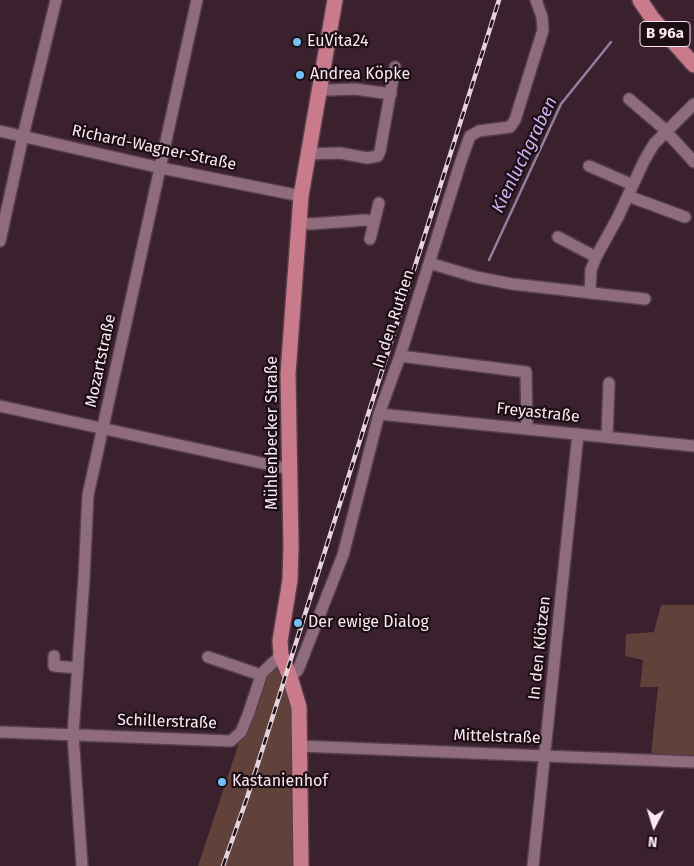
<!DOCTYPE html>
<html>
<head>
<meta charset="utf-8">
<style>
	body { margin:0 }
	#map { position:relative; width:694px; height:866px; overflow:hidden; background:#3b202e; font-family:"Fira Sans",sans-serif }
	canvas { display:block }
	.north { position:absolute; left:629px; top:801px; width:50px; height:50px; -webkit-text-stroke:4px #1b0e14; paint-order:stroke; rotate:185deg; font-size:14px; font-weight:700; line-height:20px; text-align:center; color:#fce8f1 }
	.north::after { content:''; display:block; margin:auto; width:18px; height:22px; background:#fce8f1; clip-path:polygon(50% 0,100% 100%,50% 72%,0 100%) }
</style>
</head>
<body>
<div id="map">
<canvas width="694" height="866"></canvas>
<div class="north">N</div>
</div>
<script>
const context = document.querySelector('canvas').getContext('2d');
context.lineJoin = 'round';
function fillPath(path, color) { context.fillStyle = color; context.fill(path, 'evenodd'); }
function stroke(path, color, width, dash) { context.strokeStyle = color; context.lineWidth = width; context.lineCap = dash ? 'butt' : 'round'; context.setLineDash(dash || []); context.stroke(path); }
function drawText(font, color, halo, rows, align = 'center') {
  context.font = font + ' "Fira Sans",sans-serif'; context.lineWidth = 4.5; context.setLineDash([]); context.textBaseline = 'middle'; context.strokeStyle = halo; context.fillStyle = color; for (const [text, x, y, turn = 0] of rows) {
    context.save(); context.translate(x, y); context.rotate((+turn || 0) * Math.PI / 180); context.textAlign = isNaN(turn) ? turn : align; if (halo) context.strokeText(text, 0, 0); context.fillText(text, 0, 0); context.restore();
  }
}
fillPath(new Path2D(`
	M661,605H694V757L651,756L658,687H640L643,660L625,656L626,634L654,632Z
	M277,658L293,662L288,683L293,717L301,866H198L262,673Z`), '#61423b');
stroke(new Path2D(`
	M489,260L561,104L611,42`), '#92809e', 2.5);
const minor = new Path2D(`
	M319,89L327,90L355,89L391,94
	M629,99L662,127L694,162
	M0,131L161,168L301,196
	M308,154L340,153L367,158L378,156L380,151L395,67
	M589,166L633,185
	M628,196L685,217
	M299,222L310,224L366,220L374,222
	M558,237L596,257
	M370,239L379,203
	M0,241L23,136L56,0
	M429,263L476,277L512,284L645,299
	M590,293L591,270L596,257L618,217L644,161L654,144L694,104
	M400,356L526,372L527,428
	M0,406L289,469
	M379,414L694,446
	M607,436L609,383
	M54,656V666L78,668
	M208,657L261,675
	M290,677L298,670L343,555L379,414L400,356L461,161L470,136L479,131L510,127L515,120L543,30L542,17L536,0
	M0,732L231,741L241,732L248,715L262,673L281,655
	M299,746L694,762
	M82,866L73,735L84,578L88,495L197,0
	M533,866L578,434`);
const major = new Path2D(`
	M640,0L652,18L694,65
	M301,866L299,707L290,677L281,655L280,641L290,580L291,546L288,374L301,196L335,0`);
stroke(minor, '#563e4b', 14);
stroke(major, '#563e4b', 18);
stroke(minor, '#8e6c7c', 11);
stroke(major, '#c97a8b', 15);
const rail = new Path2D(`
	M223,866L247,798L499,0`);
stroke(rail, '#e6d2db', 4.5);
stroke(rail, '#1b0e14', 2.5, [8]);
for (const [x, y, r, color] of [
	[297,42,5,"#74c0f6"],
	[300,75,5,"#74c0f6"],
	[298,623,5,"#74c0f6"],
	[222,782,5,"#74c0f6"]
]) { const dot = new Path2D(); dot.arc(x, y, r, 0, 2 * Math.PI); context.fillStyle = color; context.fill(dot); stroke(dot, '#1b0e14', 2); }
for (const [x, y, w] of [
	[665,34,50]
]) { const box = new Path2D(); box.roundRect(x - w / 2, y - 12.5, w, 25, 4); context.fillStyle = '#1b0e14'; context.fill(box); stroke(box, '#fce8f1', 1); }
drawText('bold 15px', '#fce8f1', null, [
	["B 96a",665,34]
]);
drawText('16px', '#fce8f1', '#1b0e14', [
	["EuVita24",307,42],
	["Andrea Köpke",310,75],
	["Der ewige Dialog",308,623],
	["Kastanienhof",232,782]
], 'left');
drawText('16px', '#fce8f1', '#1b0e14', [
	["Richard-Wagner-Straße",154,148,12],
	["In den Ruthen",394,319,-72],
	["Mozartstraße",101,361,-78],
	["Freyastraße",538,413,6],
	["Mühlenbecker Straße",273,433,-90],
	["In den Klötzen",540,648,-84],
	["Schillerstraße",167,722,2],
	["Mittelstraße",497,737,2]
]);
drawText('italic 18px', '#cdaff0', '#1b0e14', [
	["Kienluchgraben",525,155,-64]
]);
</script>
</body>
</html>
